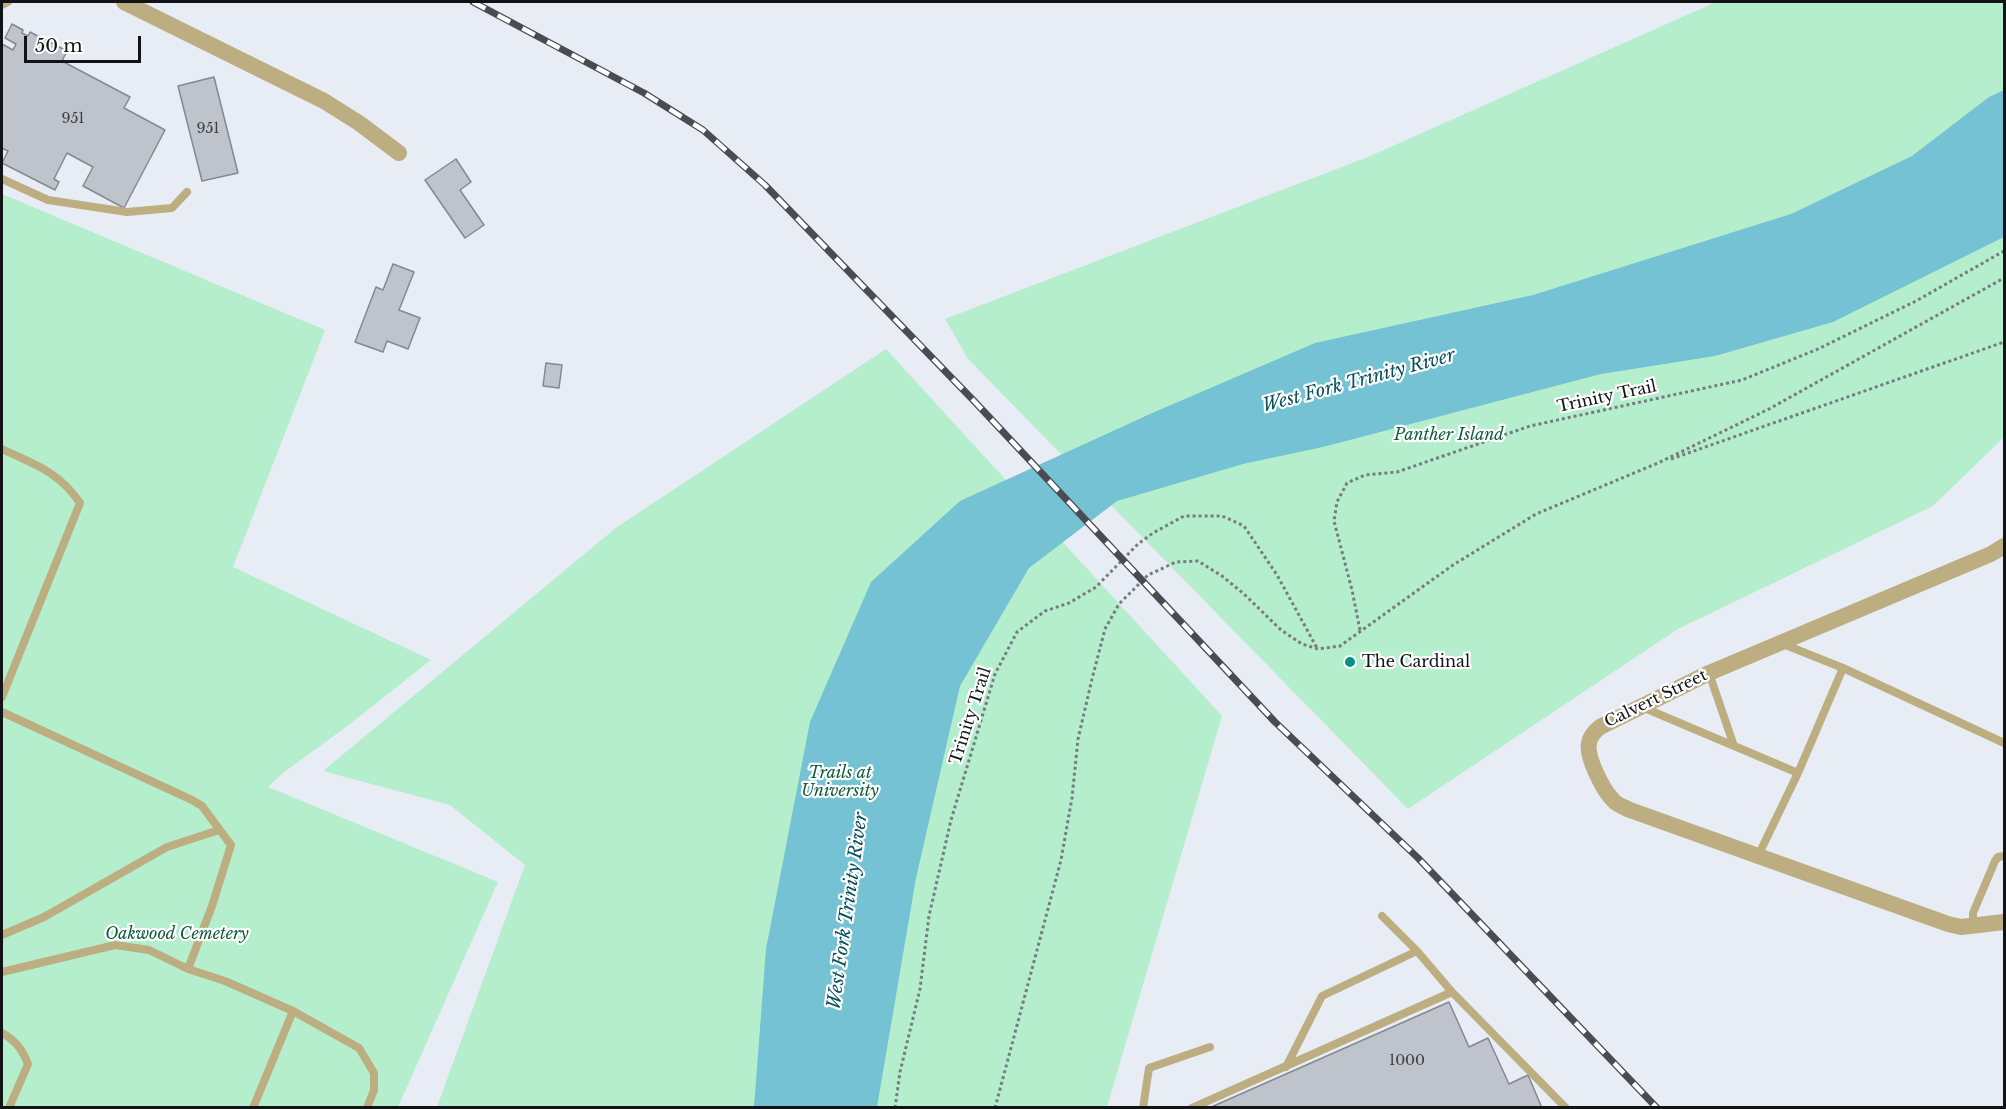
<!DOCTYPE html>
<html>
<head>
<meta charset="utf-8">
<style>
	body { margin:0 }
	#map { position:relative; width:2006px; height:1109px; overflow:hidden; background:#e8ecf5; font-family:"Libre Baskerville",serif }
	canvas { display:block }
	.frame { position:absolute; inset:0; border:3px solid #111316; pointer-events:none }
	.scale { position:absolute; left:24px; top:36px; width:117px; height:27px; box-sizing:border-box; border:3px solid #111316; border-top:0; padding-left:8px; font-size:18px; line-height:21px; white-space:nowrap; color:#111316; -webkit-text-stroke:4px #fff; paint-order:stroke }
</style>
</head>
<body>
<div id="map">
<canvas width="2006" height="1109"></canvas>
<div class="frame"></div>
<div class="scale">50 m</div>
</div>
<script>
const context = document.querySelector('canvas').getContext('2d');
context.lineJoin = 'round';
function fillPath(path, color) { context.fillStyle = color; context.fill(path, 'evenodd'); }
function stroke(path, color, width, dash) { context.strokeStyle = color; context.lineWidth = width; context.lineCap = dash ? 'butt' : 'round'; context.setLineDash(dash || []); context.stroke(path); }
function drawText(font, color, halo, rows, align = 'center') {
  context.font = font + ' "Libre Baskerville",serif'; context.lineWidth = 4.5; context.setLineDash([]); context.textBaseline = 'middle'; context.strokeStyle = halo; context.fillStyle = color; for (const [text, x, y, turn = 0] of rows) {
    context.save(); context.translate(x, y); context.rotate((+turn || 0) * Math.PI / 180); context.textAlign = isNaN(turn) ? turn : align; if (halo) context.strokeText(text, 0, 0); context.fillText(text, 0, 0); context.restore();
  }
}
fillPath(new Path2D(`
	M1716,2H2004V437L1933,506L1678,629L1408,809L968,359L945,319L1368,157Z
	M2,194L325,330L233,567L431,660L346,727L283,773L268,787L498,882L398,1107H2Z
	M886,349L1222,716L1107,1107H437L525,865L450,805L323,771L617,527Z`), '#b4eecd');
fillPath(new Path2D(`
	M2004,90V237L1833,322L1715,356L1601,374L1323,447L1243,464L1117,501L1029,568L960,686L916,878L877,1107H754L766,949L810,722L871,582L960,501L1150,414L1315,343L1533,295L1791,214L1912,156L1989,97Z`), '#74c2d3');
const building = new Path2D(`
	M12,24L23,30L22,33L28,36L30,32L67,51L62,61L130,97L124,108L165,130L124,208L83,186L93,167L67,153L54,179L59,182L55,190L2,163L8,151L2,148V44L13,50L16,44L5,38Z
	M214,77L238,173L202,181L178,86Z
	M456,159L471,182L460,190L484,225L465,238L425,180Z
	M393,264L414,272L399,310L420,318L408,349L387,341L383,352L355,342L376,287L383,290Z
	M546,363L562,365L559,388L543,386Z
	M1449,1002L1469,1047L1488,1038L1509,1084L1528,1075L1542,1108H1209Z`);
fillPath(building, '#bfc3cb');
stroke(building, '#848890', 1.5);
stroke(new Path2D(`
	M1671,459L2004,342
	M1360,630L1352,590L1334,521L1337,502L1347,483L1365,475L1397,472L1530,426L1742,380L1818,349L1916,301L2004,251
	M895,1108L900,1072L920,989L929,916L951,820L995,674L1017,632L1045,611L1069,603L1096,587L1138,544L1153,533L1184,516H1222L1244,526L1277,575L1317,648
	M995,1108L1061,860L1072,798L1078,739L1092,679L1105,629L1119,604L1148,575L1176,562L1198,561L1222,576L1244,594L1281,630L1302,644L1318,649L1340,646L1453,565L1536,514L1658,463L1769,409L2004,278`), '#787b81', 3, [3, 3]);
stroke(new Path2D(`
	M2,5L8,2
	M2,179L48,200L127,212L172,208L187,192
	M2,449C35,465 58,471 80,503L2,697
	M1783,644L1843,668L2004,743
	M1709,673L1734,746
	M1642,707L1798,773
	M2,712L192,800L202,806L231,845L212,906L188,969
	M1758,856L1798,773L1843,668
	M1382,916L1417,951
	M1973,926V913L1995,861L1998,857L2004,856
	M2,935L44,917L167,847L219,830
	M2,972L115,945L149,950L188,969L225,981L293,1011L359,1048L374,1073V1090L367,1108
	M1452,992L1566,1108
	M2,1033C16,1041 22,1049 28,1064L9,1108
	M253,1108L293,1011
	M1143,1108L1149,1068L1210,1047
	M1192,1108L1452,992L1417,951L1322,996L1286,1067`), '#bdae81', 8);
stroke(new Path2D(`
	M124,2L324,101L359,123L399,153
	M2004,546L1991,554L1709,673L1600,727C1595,731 1590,736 1589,743C1586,757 1603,790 1613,800C1617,805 1624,807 1630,810L1948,924L1961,927L2004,922`), '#bdae81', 16);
const rail = new Path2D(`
	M473,2L644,93L703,130L765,185L975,402L1275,722L1418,858L1657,1108`);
stroke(rail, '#494c50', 7);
stroke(rail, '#fff', 4.5, [14]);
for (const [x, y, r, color] of [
	[1350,662,6,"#009484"]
]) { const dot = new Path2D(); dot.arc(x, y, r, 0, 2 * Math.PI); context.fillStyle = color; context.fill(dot); stroke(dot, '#fff', 2); }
drawText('14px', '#3c3f43', null, [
	["951",73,119],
	["951",208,129],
	["1000",1407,1061]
]);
drawText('16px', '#111316', '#fff', [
	["Trinity Trail",1607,397,-12],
	["Calvert Street",1656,699,-26],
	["Trinity Trail",971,716,-72]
]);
drawText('italic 16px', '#0f5b3b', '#fff', [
	["Panther Island",1449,435],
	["Trails at",840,773],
	["University",840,791],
	["Oakwood Cemetery",177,934]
]);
drawText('16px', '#111316', '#fff', [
	["The Cardinal",1362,662]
], 'left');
drawText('italic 18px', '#074f5b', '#fff', [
	["West Fork Trinity River",1359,381,-15],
	["West Fork Trinity River",848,911,-82]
]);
</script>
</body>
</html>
